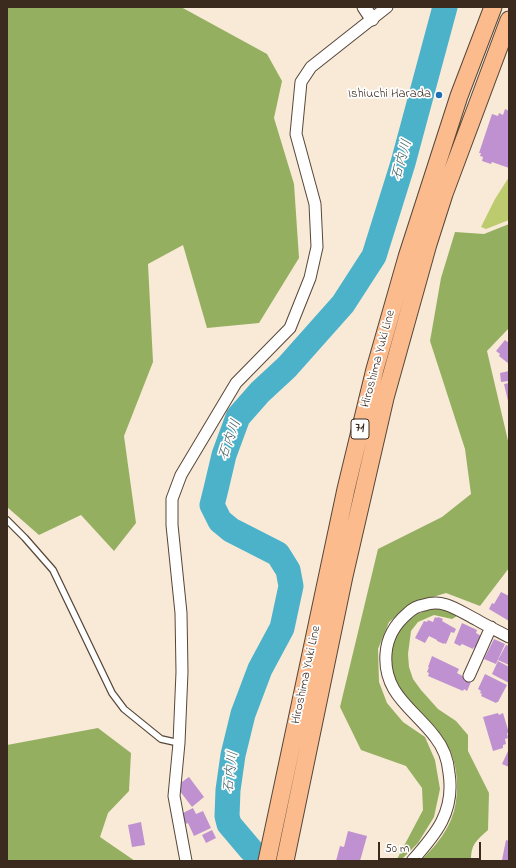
<!DOCTYPE html>
<html>
<head>
<meta charset="utf-8">
<style>
	body { margin:0 }
	#map { position:relative; width:516px; height:868px; overflow:hidden; background:#f8ead7; font-family:"Indie Flower",sans-serif }
	canvas { display:block }
	.frame { position:absolute; inset:0; border:8px solid #3b2a1e; pointer-events:none }
	.scale { position:absolute; left:378px; top:842px; width:103px; height:18px; box-sizing:border-box; border:2px solid #3b2a1e; border-top:0; padding-left:5px; font-size:12px; line-height:14px; white-space:nowrap; color:#3b2a1e; -webkit-text-stroke:3px #fff; paint-order:stroke }
</style>
</head>
<body>
<div id="map">
<canvas width="516" height="868"></canvas>
<div class="frame"></div>
<div class="scale">50 m</div>
</div>
<script>
const context = document.querySelector('canvas').getContext('2d');
context.lineJoin = 'round';
function fillPath(path, color) { context.fillStyle = color; context.fill(path, 'evenodd'); }
function stroke(path, color, width, dash) { context.strokeStyle = color; context.lineWidth = width; context.lineCap = dash ? 'butt' : 'round'; context.setLineDash(dash || []); context.stroke(path); }
function drawText(font, color, halo, rows, align = 'center') {
  context.font = font + ' "Indie Flower","Klee One",sans-serif'; context.lineWidth = 3.5; context.setLineDash([]); context.textBaseline = 'middle'; context.strokeStyle = halo; context.fillStyle = color; for (const [text, x, y, turn = 0] of rows) {
    context.save(); context.translate(x, y); context.rotate((+turn || 0) * Math.PI / 180); context.textAlign = isNaN(turn) ? turn : align; if (halo) context.strokeText(text, 0, 0); context.fillText(text, 0, 0); context.restore();
  }
}
fillPath(new Path2D(`
	M509,177V220L486,229L481,227L495,199Z`), '#bccb6d');
fillPath(new Path2D(`
	M7,7H181L267,54L282,81L274,118L294,184L299,258L259,323L207,328L183,245L148,264L153,362L124,436L136,523L114,551L81,515L39,535L7,507Z
	M509,224V328L487,351L509,445V568L480,606L446,593L413,603L389,622L378,649L379,682L387,703L403,722L425,737L435,760L440,789L434,817L418,843L400,861H396L423,810L422,788L406,766L361,750L340,707L378,549L442,517L471,494L465,449L430,341L441,278L455,232L484,234Z
	M438,608L445,609L457,616L452,619L434,615L418,622L411,631L408,654L409,667L413,679L421,690L438,709L456,721L468,735V751L489,793L488,830C476,841 471,844 471,861H421C429,852 438,843 444,833C456,816 459,792 456,772C454,754 443,734 430,722C424,717 416,713 411,707C393,689 384,657 396,635C406,618 419,611 438,608Z
	M98,728L131,753L129,791L108,813L100,837L135,861H7V745Z`), '#95af60');
stroke(new Path2D(`
	M251,850L229,824L227,816L228,790L233,755L243,714L260,669L282,628L291,586L288,570L278,554L231,530L220,521L212,505L216,489L224,455L238,417L260,392L287,367L343,304L374,256L403,163L445,7`), '#4bb2ca', 25);
fillPath(new Path2D(`
	M505,109L509,111V168L492,162L491,164L482,161L483,157L480,156L481,153H479L492,114L498,116L499,113L503,115Z
	M505,340L509,343V364L499,356L500,354L496,351Z
	M509,371V381L501,382L500,373Z
	M509,383V401H508L504,384Z
	M501,592L509,596V621L489,609L492,603L494,604Z
	M435,617L437,618L438,617L443,619L442,621L456,629L454,633L451,632L446,644L444,643V644L437,641V640L429,636L425,643L415,638L424,621L427,622L428,620L433,622Z
	M462,623L477,630L476,633L481,636L476,648L474,647L473,649L462,644L460,646L454,643Z
	M494,639L505,644L496,664L484,659Z
	M506,645L509,646V665L498,660Z
	M432,656L459,669L457,673L468,679V680L471,682L467,691L464,689L463,691L428,676L429,673L427,672L429,667H428Z
	M498,661L509,667V683L492,674Z
	M485,674L507,685L498,702H497L496,703L481,696L482,694L480,693L481,691L478,689Z
	M498,713L499,715L503,713L509,733H507L508,738L505,739L506,744L503,745V748L493,751L483,717Z
	M509,749V767L502,764Z
	M189,777L204,797L192,807L176,786Z
	M193,808L196,814L203,811L211,828L194,836L188,823L186,824L181,814Z
	M141,822L145,845L132,847L128,825Z
	M212,830L216,838L206,843L202,835Z
	M348,831L367,836L360,861H336L340,846L344,847Z
	M506,840L509,841V861L502,860Z`), '#bf91d0');
const service = new Path2D(`
	M7,520L25,538L53,570L112,693L124,709L161,739L179,743`);
const minor = new Path2D(`
	M469,676L491,627
	M186,861L174,796L179,743L182,672L181,613L172,525V499L181,475L236,383L290,328L310,278L317,247L315,204L296,134L301,82L311,67L387,7
	M412,861C436,834 455,812 449,773C448,761 443,747 435,737C414,709 383,694 386,654C387,637 395,624 408,613C412,609 418,606 424,605C444,598 459,611 477,620C487,626 498,631 509,637`);
const tertiary = new Path2D(`
	M364,7L372,19`);
const primary = new Path2D(`
	M267,861L346,489L375,369L407,257L459,96L493,7
	M285,861L344,576L385,398L428,244L444,194L509,20`);
stroke(service, '#57473a', 8);
stroke(minor, '#57473a', 13);
stroke(tertiary, '#57473a', 15);
stroke(primary, '#57473a', 19);
stroke(service, '#fff', 5.5);
stroke(minor, '#fff', 11);
stroke(tertiary, '#fff', 13);
stroke(primary, '#fbbb8d', 17);
for (const [x, y, r, color] of [
	[439,95,4,"#1f6fb2"]
]) { const dot = new Path2D(); dot.arc(x, y, r, 0, 2 * Math.PI); context.fillStyle = color; context.fill(dot); stroke(dot, '#fff', 1.5); }
for (const [x, y, w] of [
	[360,429,18]
]) { const box = new Path2D(); box.roundRect(x - w / 2, y - 10, w, 20, 3); context.fillStyle = '#fff'; context.fill(box); stroke(box, '#3b2a1e', 1); }
drawText('bold 12px', '#3b2a1e', null, [
	["71",360,429]
]);
drawText('13px', '#3b2a1e', '#fff', [
	["Ishiuchi Harada",431,95]
], 'right');
drawText('13px', '#3b2a1e', '#fff', [
	["Hiroshima Yuki Line",379,359,-75],
	["Hiroshima Yuki Line",307,675,-78]
]);
drawText('italic 14px', '#416063', '#fff', [
	["石内川",403,160,-74],
	["石内川",231,440,-70],
	["石内川",232,772,-83]
]);
</script>
</body>
</html>
